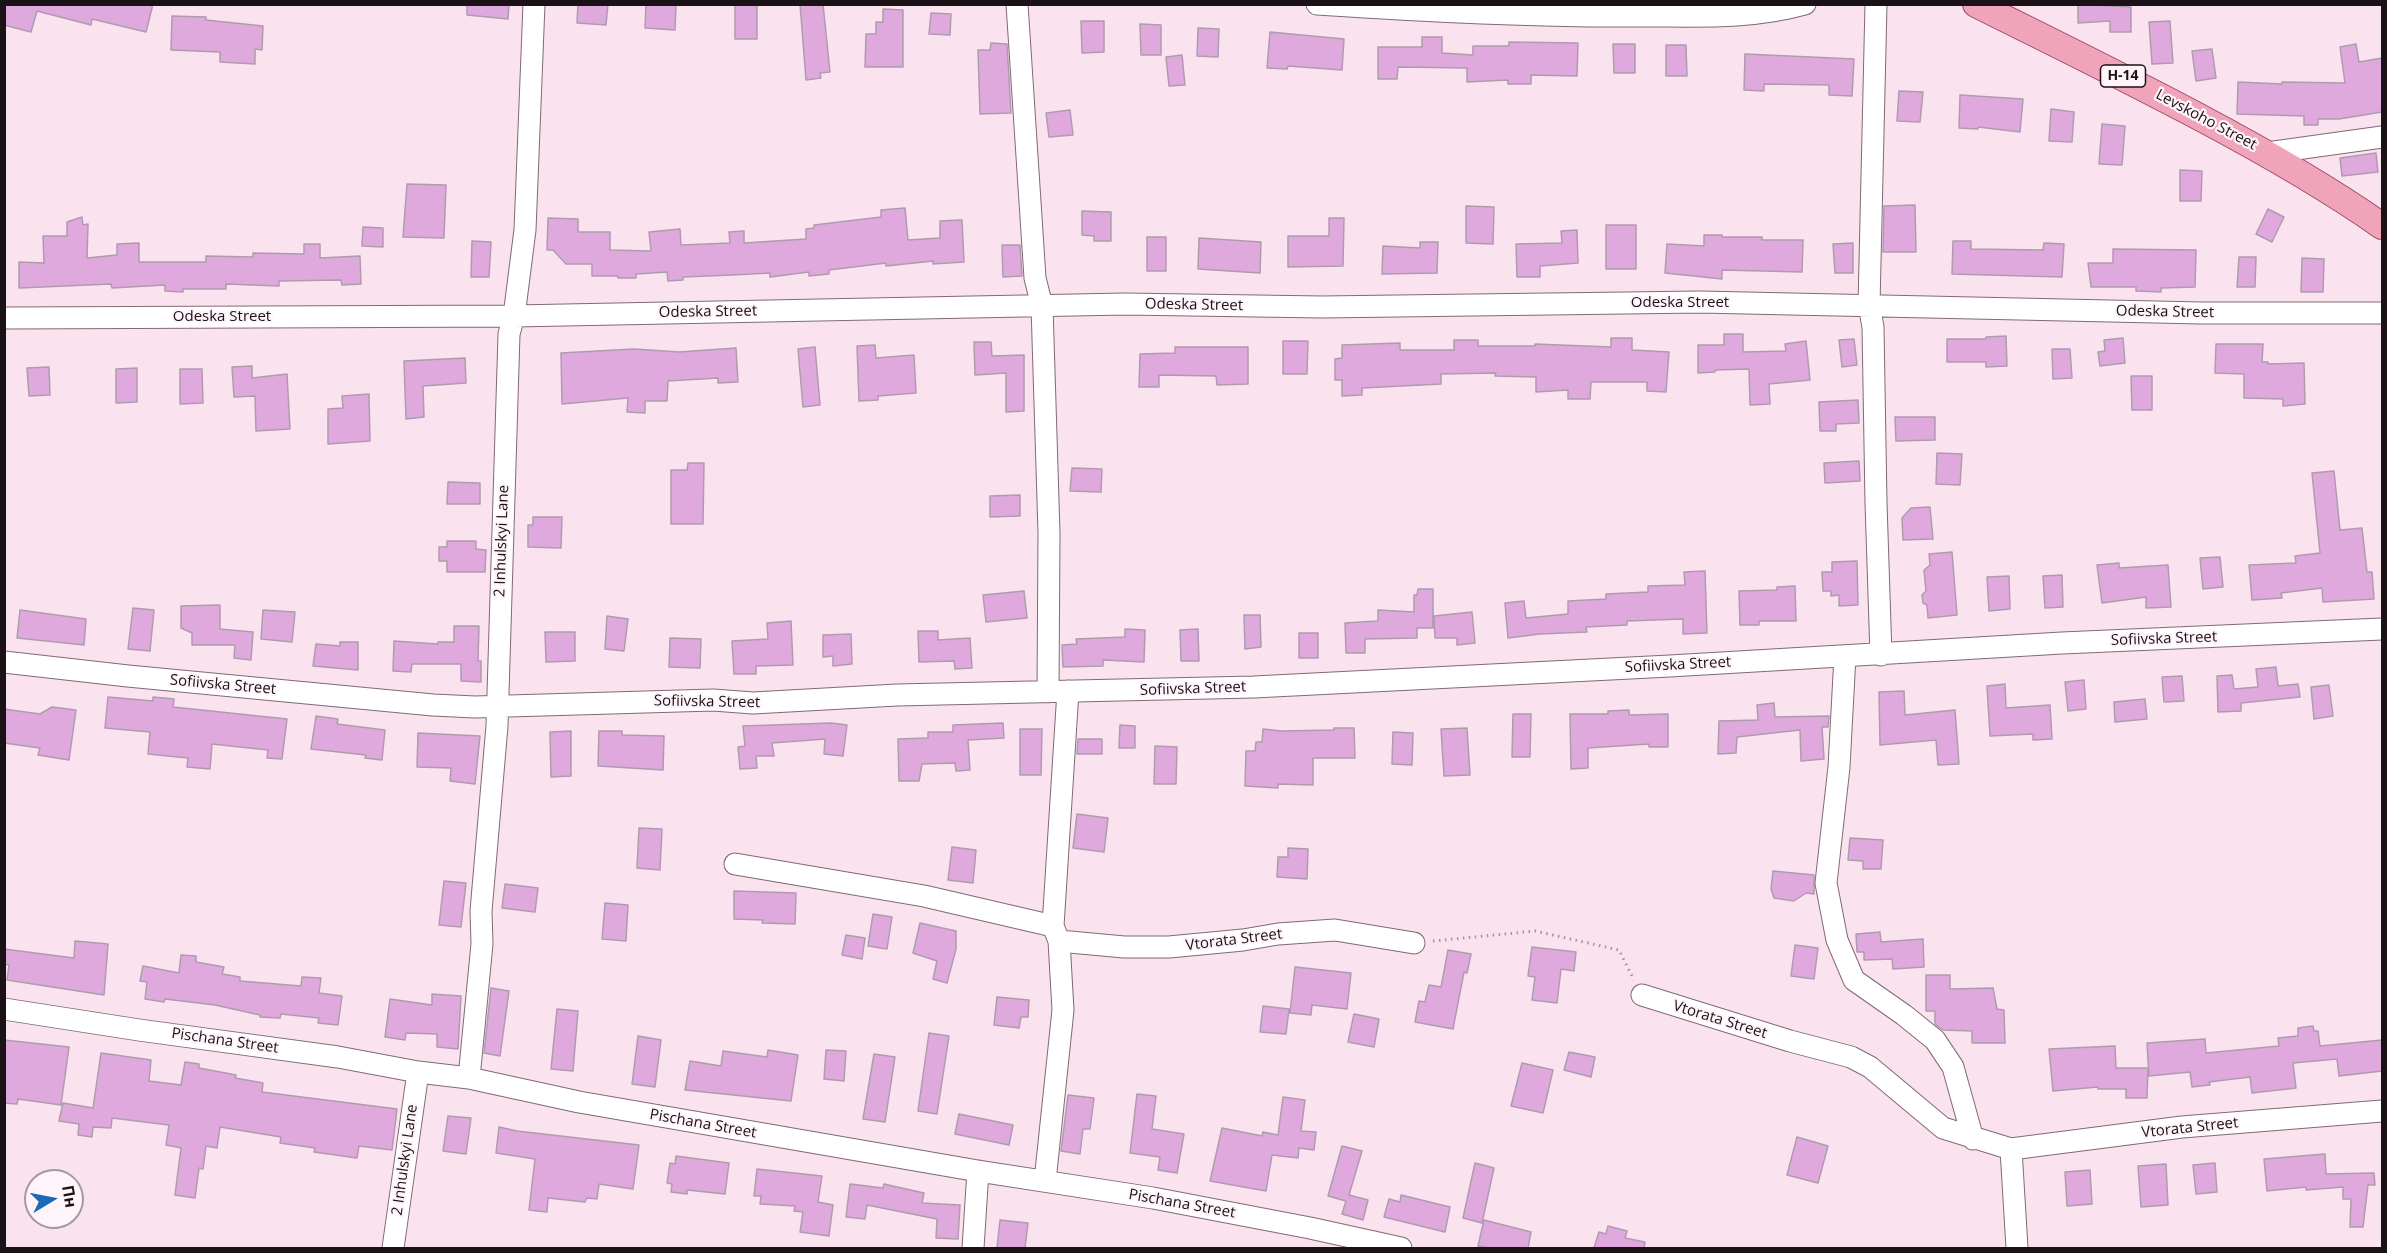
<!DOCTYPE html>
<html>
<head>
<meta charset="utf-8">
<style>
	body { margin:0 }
	#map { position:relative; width:2387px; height:1253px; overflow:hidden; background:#fbe2ef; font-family:"Open Sans",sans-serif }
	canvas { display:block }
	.frame { position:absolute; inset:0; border:6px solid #1a1216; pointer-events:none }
	.north { position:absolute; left:24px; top:1169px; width:60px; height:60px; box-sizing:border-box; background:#fef4f9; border:2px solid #a39a9e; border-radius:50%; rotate:80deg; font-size:16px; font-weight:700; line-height:24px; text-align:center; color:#1a1216 }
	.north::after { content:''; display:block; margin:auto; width:21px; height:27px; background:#1b6ab8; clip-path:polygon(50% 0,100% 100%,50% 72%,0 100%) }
</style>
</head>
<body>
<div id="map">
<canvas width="2387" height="1253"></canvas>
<div class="frame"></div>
<div class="north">Пн</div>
</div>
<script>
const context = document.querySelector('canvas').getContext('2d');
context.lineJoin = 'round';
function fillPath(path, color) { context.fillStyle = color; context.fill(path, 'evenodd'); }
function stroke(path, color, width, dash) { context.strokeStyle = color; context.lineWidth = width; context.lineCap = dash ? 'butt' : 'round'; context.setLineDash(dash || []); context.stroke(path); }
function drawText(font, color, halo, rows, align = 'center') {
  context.font = font + ' "Open Sans",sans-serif'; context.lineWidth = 4.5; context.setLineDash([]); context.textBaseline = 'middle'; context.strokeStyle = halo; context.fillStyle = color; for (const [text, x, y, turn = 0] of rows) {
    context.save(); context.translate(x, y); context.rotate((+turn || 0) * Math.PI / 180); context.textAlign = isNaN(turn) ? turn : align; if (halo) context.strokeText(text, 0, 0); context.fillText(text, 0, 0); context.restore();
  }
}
const building = new Path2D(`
	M4,4H153L146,32L92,19L91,25L37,11L31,32L4,25Z
	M467,4H509L508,19L467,15Z
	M578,4H608L606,25L577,23Z
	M646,4H676L675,30L645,28Z
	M735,4H757V39H735Z
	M800,4H823L830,72L820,73L821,78L806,80Z
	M2078,4L2131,7V32H2110V21L2078,23Z
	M883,9L903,10V67H865L866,34H876V22H883Z
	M931,13L951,14L950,35L929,34Z
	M172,16L206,17V20L263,26L262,50L255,49V64L220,62V52L171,50Z
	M1081,21H1104V52L1082,53Z
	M2170,21L2173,63L2152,64L2149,22Z
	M1140,24L1161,25V55H1141Z
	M1198,28L1219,29L1218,57L1197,56Z
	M1270,32L1344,39L1342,70L1288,66L1287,69L1267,68Z
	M1422,37H1442V53L1473,55V46H1509V42L1578,43L1577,76L1531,75V84H1508V80L1467,82V68L1398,67L1397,79H1378V47H1422Z
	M991,43L1007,44L1011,113L980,114L978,50H990Z
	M1613,44H1635V73H1614Z
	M2356,44L2359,62L2382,58V112L2339,119H2318V125H2304V116L2237,114L2238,82L2282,84V82L2345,83L2340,47Z
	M1666,45H1686L1687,76H1666Z
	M2212,49L2216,78L2196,81L2192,51Z
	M1745,54L1854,59L1852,96L1829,95V85L1764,84V91L1744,90Z
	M1182,55L1185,85L1169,86L1166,57Z
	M1899,91L1923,92L1920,122L1897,121Z
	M1960,95L2023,99L2020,132L1978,127V129L1959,128Z
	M2051,109L2074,112L2072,142L2049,141Z
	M1070,110L1073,135L1049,137L1046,113Z
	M2102,124L2125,126L2122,165L2099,164Z
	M2376,153L2378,172L2342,176L2340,158Z
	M2180,170L2202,171L2201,201H2180Z
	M407,184L446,185L444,238L403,237Z
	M1915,205L1916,252H1883L1884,206Z
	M1466,206L1494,207L1493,244L1466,243Z
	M905,208L908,240L940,238V221L962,220L964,262L933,264V261L886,266V263L829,270V274L809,276V272L770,277V273L732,275L683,277V280L668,281L667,272L636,274V278H618V276H592V264H566L553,250H547L548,218L578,219V232H610V250L651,251L649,232L680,229L681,245L730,243L729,232L744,231V243L806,239V229L814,228V225L881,217V210Z
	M2268,209L2284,217L2272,242L2256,234Z
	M1082,211L1111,212V241H1094V236L1082,235Z
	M82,217L83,225L88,224L87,258L117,255V244L139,243V262H206V256L253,257V253L304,254V244H320V258L360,256L361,284L342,285L341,280L279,281V286L226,284V289H183V292L165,291V285L112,288L111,284L19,288V262L44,263L43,236H67V222Z
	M1329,218H1344L1343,266L1288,267V236H1329Z
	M1606,225H1636V269H1606Z
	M363,227L383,228V247L362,246Z
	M1577,230L1578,263L1540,266V277H1517L1516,244L1562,243L1561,231Z
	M1704,235H1722V237H1762V240H1803L1802,272L1722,270V279L1665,273L1667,244L1704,246Z
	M1147,237H1166V271H1147Z
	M1199,238L1261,242L1260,273L1198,269Z
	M472,241L491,242L489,277H471Z
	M1953,241H1971V249L2043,250L2044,243L2064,244L2062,277L1952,274Z
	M1420,242H1438L1437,273L1382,274L1383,246L1420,248Z
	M1853,243V273H1835L1833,244Z
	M1002,245H1020L1022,276L1003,277Z
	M2113,249L2196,250L2195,287L2161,288V292L2136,291V287H2091L2088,263H2113Z
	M2239,257H2256L2255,287H2237Z
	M2302,258L2324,259L2323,292H2301Z
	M1724,334H1743V352L1786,351L1785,344L1806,341L1810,380L1769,384L1770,404L1750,405L1749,369L1715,370V372L1698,373V345H1724Z
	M2006,336L2007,366L1986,367V362H1947V339H1986V337Z
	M1611,338H1632V350L1669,352L1666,392L1647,391V382H1591L1590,399H1568V390L1536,392V377L1495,376L1496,373L1441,374V384L1362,388V395L1342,396V380H1335V359L1342,358V345L1400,343V350H1454V340H1478V346H1535V344L1611,347Z
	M2123,338L2125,363L2100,366L2098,352L2105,351L2104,340Z
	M1854,339L1857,365L1842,367L1839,340Z
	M1283,341H1308L1307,374H1283Z
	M974,342H991L992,356L1024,355V411L1006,412V373L975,375Z
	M2216,344H2263L2262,362H2268V364L2304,363L2305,404L2283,406V399L2244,398V374L2215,373Z
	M875,345L876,358L914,355L916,393L878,396V400L859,401L857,346Z
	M815,347L820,405L803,407L798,349Z
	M1175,347H1248V384L1217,385L1216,376L1159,375V387H1139L1140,354L1175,353Z
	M736,348L738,382L718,383V378L668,381L667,401H645V413L627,412L628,398L562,404L561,353L634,349L679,352Z
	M2052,349H2070L2072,378L2053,379Z
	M465,358L466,383L423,386L424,417L406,419L404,361Z
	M252,366V378L287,374L290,429L256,431L255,396L234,397L232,367Z
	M49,367L50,395L29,396L27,368Z
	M137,368V402L116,403V369Z
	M180,369H202L203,403L180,404Z
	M2131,376H2152V410H2132Z
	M369,394L370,441L328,444V409L343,408L342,396Z
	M1858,400L1859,423L1836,424V431H1820L1819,402Z
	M1895,417H1935V440L1896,441Z
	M1937,453L1962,454L1960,485L1936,484Z
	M1859,461L1860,481L1825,483L1824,463Z
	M688,463H704L703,524H671V470H687Z
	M1072,468L1102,469L1101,492L1070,491Z
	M2334,471L2340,530L2362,528L2367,572H2372L2374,599L2323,602L2322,588L2281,593L2282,598L2252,600L2249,565L2296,563L2295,556L2320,553L2312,473Z
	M448,482L480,483V504H447Z
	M1020,495V516L990,517V496Z
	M1930,507L1933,539L1903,540L1902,518L1911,508Z
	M533,517H562L561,548L528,547V525H533Z
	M447,541H476V549L486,550L485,572H447V561H439V547H447Z
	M1952,552L1957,615L1928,618L1927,605L1923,603L1922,595L1926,591L1924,570L1930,565L1929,554Z
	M2220,557L2223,587L2203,589L2200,558Z
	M1857,561L1858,605L1839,606V595L1831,596V591H1823L1822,572H1832V562Z
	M2119,563V568L2168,565L2171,607L2146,608V597L2102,603L2097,565Z
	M1705,571L1707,633L1683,634V619L1627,621V625L1586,627L1587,632L1540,634L1508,638L1505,603L1524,601L1526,618L1568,614V601L1606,599V594L1648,592V586L1685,585L1684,572Z
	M2062,575L2063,607L2045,608L2043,576Z
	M2009,576L2010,609L1989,611L1987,577Z
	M1795,586L1796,621H1759V625H1740L1739,591L1777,590V587Z
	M1418,589H1433V628H1417V638L1365,639V653H1346L1345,623L1378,621V610L1414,612V595H1417Z
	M1024,591L1027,618L986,622L983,595Z
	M220,605V629L253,632L251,660L234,658L235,645H192V633L181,628V606Z
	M133,608L154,610L150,651L128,649Z
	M20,610L86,619L84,645L17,638Z
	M263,610L295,612L292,642L261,639Z
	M1472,612L1475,643L1457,645V638H1435L1434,616Z
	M1244,615H1260L1261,647L1245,649Z
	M607,616L628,619L624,651L605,649Z
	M791,621L793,665L756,666V674H734L732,641L768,639L767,623Z
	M454,626H479L478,661H481V682L461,681V664H412L411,672L393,671L394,641L438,644V642H454Z
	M1125,629L1145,630L1144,662L1103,660V666L1063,667L1062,645L1077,644L1076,639L1125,637Z
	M1198,629L1199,661H1181L1180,630Z
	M918,631H938V640L970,638L972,668L955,669L954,661L919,662Z
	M545,632H575V661L546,662Z
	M1299,633H1318V658H1299Z
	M851,634L852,664L833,666V656L823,657V635Z
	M670,638L701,639L700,668L669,667Z
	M340,642H358V670L313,666L316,644L340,646Z
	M2276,667L2278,686L2298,684L2300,697L2241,703V711L2218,712L2217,676L2232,675L2234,689L2258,687L2256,669Z
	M2182,676L2184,701L2164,702L2162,677Z
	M2084,680L2086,709L2068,711L2065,682Z
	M2005,684L2006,708L2050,705L2052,739L2033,740V734L1990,736L1987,686Z
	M2329,685L2333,716L2314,719L2311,687Z
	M1904,691L1905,715L1955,710L1959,764L1938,765L1936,740L1880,745L1879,692Z
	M108,697L153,701V697L174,699L173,707L287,719L282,759L267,758L268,750L212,744L210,769L187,767L188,758L148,754L150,732L105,728Z
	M2145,699L2147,719L2115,722L2114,702Z
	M1774,703L1775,717L1829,716L1828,727H1822L1824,759L1801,761L1800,730L1737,737L1736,753L1718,754L1719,721L1758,720L1757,705Z
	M52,707L76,710L69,760L38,755L40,748L4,743V709L40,714Z
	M1629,710V715L1668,714V747H1649V744L1588,748V768L1571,769L1570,714H1608V711Z
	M1513,714H1531L1530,757H1512Z
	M316,716L338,719L337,724L385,730L382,760L365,758L366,755L311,749Z
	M831,723L847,725L843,756L824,754L825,739L772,743L774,756H756L757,768L740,769L738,747L745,746L743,726Z
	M1003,723L1004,738L968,740L970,770L956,771L955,763L922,764L919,781H899L898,739L928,738V732H953V725Z
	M1120,725L1135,726V748H1119Z
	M1334,728H1354L1355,758H1313V785L1278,784V788L1245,786L1246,751H1255L1256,742H1262L1263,729L1281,731L1334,730Z
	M1467,728L1470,775L1444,776L1441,729Z
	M1020,729H1042L1041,775H1020Z
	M571,731V776L551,777L550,732Z
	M599,731H622V735L664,736L663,770L598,766Z
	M1393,732L1413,733L1412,765L1392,764Z
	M418,733L480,736L475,784L450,781L451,768L417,767Z
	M1078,739H1102V754H1077Z
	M1155,746L1177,747L1176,784H1154Z
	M1077,814L1108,818L1104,852L1073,848Z
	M639,828L662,829L660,870L637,868Z
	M1850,838L1883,840L1881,869H1863V861L1848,860Z
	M952,847L976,850L973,883L948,880Z
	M1288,848L1308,849L1307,879L1277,877L1278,857H1288Z
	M1773,871L1814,875V894L1806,893L1794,901L1774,898L1771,889Z
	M444,881L466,883L461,927L439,925Z
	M505,884L538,888L535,912L502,908Z
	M734,891L796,893L795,924L762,923L763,920L734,919Z
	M605,903L628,905L626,941L602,939Z
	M873,914L892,917L887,949L868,946Z
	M920,923L956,931V949L947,983L933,979L937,961L913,953Z
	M1880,932L1881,942L1923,939L1924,967L1893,969L1892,959L1864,960V952H1857L1856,934Z
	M846,935L865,938L862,959L842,955Z
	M75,941L108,944L104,995L7,980L9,965L4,964V949L74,958Z
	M1795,945L1818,948L1814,979L1791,976Z
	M1532,947L1576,952L1574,971L1561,969L1557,1003L1532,1000L1535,977L1528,976Z
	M1448,950L1471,954L1467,973L1464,972L1453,1029L1415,1022L1419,1001L1425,1002L1429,985L1441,987Z
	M181,955L196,956V962L224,967L222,974L240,977V981L301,986L302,977L321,978L319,993L342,996L338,1025L318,1023L319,1018L281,1014L280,1018L260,1017V1015L215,1005L165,999L164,1002L145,999L147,982L140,981L143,966L179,973Z
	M1295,967L1351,973L1347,1009L1312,1005L1311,1015L1290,1013Z
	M1926,975H1950V989L1993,988L1997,1009L2004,1010L2005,1043H1972V1031L1943,1030L1935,1024V1011H1926Z
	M491,988L509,991L500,1056L484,1053Z
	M432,994L461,996L458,1049L437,1047V1034L406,1033L405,1040L385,1037L390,999L432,1005Z
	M997,997L1029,1000L1028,1017H1021L1019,1028L994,1025Z
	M1263,1006L1289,1009L1286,1034L1260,1032Z
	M557,1009L578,1011L573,1071L551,1069Z
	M1354,1014L1379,1019L1374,1047L1348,1042Z
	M2313,1026L2314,1031H2318L2320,1046L2382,1040V1071L2339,1076L2337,1059L2293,1063L2296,1088L2252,1093L2250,1077L2209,1082L2210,1085L2192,1087L2190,1072L2149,1076L2147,1043L2205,1039L2206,1053L2279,1046L2278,1038L2298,1036V1028Z
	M929,1033L949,1036L937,1114L918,1111Z
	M638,1036L661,1040L655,1087L632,1084Z
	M4,1040L69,1047L61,1105L18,1099L17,1104L4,1103Z
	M2115,1046L2116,1068H2148L2147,1098H2126V1089H2098V1087L2053,1091L2049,1049Z
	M768,1050L798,1055L791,1101L685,1090L690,1061L721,1066L723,1051L767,1057Z
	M826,1050L846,1051L844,1081L824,1079Z
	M1569,1052L1595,1057L1591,1077L1564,1070Z
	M101,1053L151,1060L149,1081L181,1085L185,1062L199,1064V1068L236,1075L235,1078L263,1083L262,1092L397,1109L392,1150L359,1146L357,1158L314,1152L315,1148L280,1143L281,1137L220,1127L217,1148L206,1146L203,1169L199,1168L195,1198L175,1195L181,1148L166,1145L169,1125L112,1118L111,1128L93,1127L92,1137L78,1135L79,1124L59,1121L63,1103L93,1108Z
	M874,1054L895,1057L885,1122L863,1119Z
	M1522,1063L1553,1070L1543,1113L1511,1106Z
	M1137,1094L1156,1096L1152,1129L1184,1134L1177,1173L1158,1170L1160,1157L1130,1153Z
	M1068,1095L1094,1098L1090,1129H1083L1080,1154L1061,1151Z
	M1283,1097L1305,1100L1301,1131L1316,1132L1314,1150L1299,1148L1298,1158L1272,1155L1266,1191L1210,1181L1222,1128L1262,1136L1263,1132L1278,1135Z
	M959,1114L1013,1125L1009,1145L955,1134Z
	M448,1116L471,1118L466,1154L443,1151Z
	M499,1127L517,1131L639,1145L633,1189L599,1184L597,1199L587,1198L585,1202L548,1198L547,1212L529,1210L535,1159L496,1153Z
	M1797,1137L1828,1146L1818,1183L1787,1175Z
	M1342,1146L1362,1151L1349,1195L1368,1200L1363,1220L1342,1214L1346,1201L1328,1196Z
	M2325,1154L2326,1174L2374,1173L2375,1185H2368L2363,1227H2350L2351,1199H2343V1187L2306,1190V1187L2267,1191L2264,1159Z
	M676,1156L729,1163L725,1194L687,1190V1194L671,1192L672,1184L667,1183L670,1163L675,1164Z
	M1475,1163L1494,1168L1482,1223L1463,1218Z
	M2215,1163L2217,1192L2196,1194L2193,1165Z
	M2166,1164L2168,1205L2141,1207L2138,1166Z
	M757,1169L822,1176L818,1202L833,1205L829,1236L800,1232L803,1212L794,1211L795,1206L760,1204L761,1196H754Z
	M2090,1170L2092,1204L2067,1206L2065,1172Z
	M850,1184L883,1188L884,1184L924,1193L922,1203L960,1205L958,1239L936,1238L937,1219L867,1205L865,1219L846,1217Z
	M1401,1195L1450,1207L1445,1232L1384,1217L1389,1199L1400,1202Z
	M1000,1220L1028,1223L1025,1248H997Z
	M1484,1220L1531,1232L1528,1248H1490L1478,1246Z
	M1608,1226L1627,1231L1625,1238L1645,1242L1644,1248H1594L1599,1232L1606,1234Z`);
fillPath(building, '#dfa9de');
stroke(building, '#ae9cae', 1.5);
const minor = new Path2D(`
	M1017,4L1035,278L1042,306L1049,533L1048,692
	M1317,4C1427,11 1536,17 1646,16C1699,16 1752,19 1805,4
	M1876,4L1869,305L1873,327L1876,503L1881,655
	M2267,153L2382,137
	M4,318L514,316L1125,304L1322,307L1700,302L2201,313H2382
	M1845,656L1839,767L1826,883L1837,940L1854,980L1904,1015L1935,1040L1953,1067L1973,1139
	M4,662L128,676L433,705L475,707L713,700L753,703L897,695L1254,687L1670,666L2062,643L2382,629
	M735,864L924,896L1053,926
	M1059,941L1124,947H1169L1243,940L1278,934L1335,930L1414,943
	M1642,995L1790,1041L1851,1057L1870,1067L1943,1128L2011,1149L2182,1127L2382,1111
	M4,1009L139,1030L338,1057L418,1072L469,1078L579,1102L978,1171L1153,1198L1310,1228L1401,1248
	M469,1078L482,944L481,911L497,726L509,334L514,316L525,230L534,4
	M2011,1149L2017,1248
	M1045,1181L1063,1010L1059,941L1053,926L1068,691
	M393,1248L418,1072
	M973,1248L978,1171`);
const major = new Path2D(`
	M1976,4C2052,42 2128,79 2203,119C2265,152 2325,186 2382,226`);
stroke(minor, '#7f6a75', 23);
stroke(major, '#9d4963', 28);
stroke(new Path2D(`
	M1433,941L1535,931L1619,950L1634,980`), '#a7949e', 3, [1.5, 4.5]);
stroke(minor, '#fff', 21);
stroke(major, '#efa4ba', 26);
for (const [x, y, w] of [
	[2123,76,45]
]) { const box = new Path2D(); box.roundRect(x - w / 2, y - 11, w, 22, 4.5); context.fillStyle = '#fef4f9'; context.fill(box); stroke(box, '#1a1216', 1.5); }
drawText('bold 14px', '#1a1216', null, [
	["Н-14",2123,76]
]);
drawText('15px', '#1a1216', '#fef4f9', [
	["Levskoho Street",2206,120,28],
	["Odeska Street",1680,303],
	["Odeska Street",1194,305,1],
	["Odeska Street",708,312,-1],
	["Odeska Street",2165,312,1],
	["Odeska Street",222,317],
	["2 Inhulskyi Lane",502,541,-88],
	["Sofiivska Street",2164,639,-2],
	["Sofiivska Street",1678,665,-3],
	["Sofiivska Street",223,685,5],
	["Sofiivska Street",1193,689,-2],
	["Sofiivska Street",707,702,1],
	["Vtorata Street",1234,940,-7],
	["Vtorata Street",1720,1020,17],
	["Pischana Street",225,1041,8],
	["Pischana Street",703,1124,10],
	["Vtorata Street",2190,1128,-6],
	["2 Inhulskyi Lane",405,1160,-82],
	["Pischana Street",1182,1204,10]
]);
</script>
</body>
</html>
